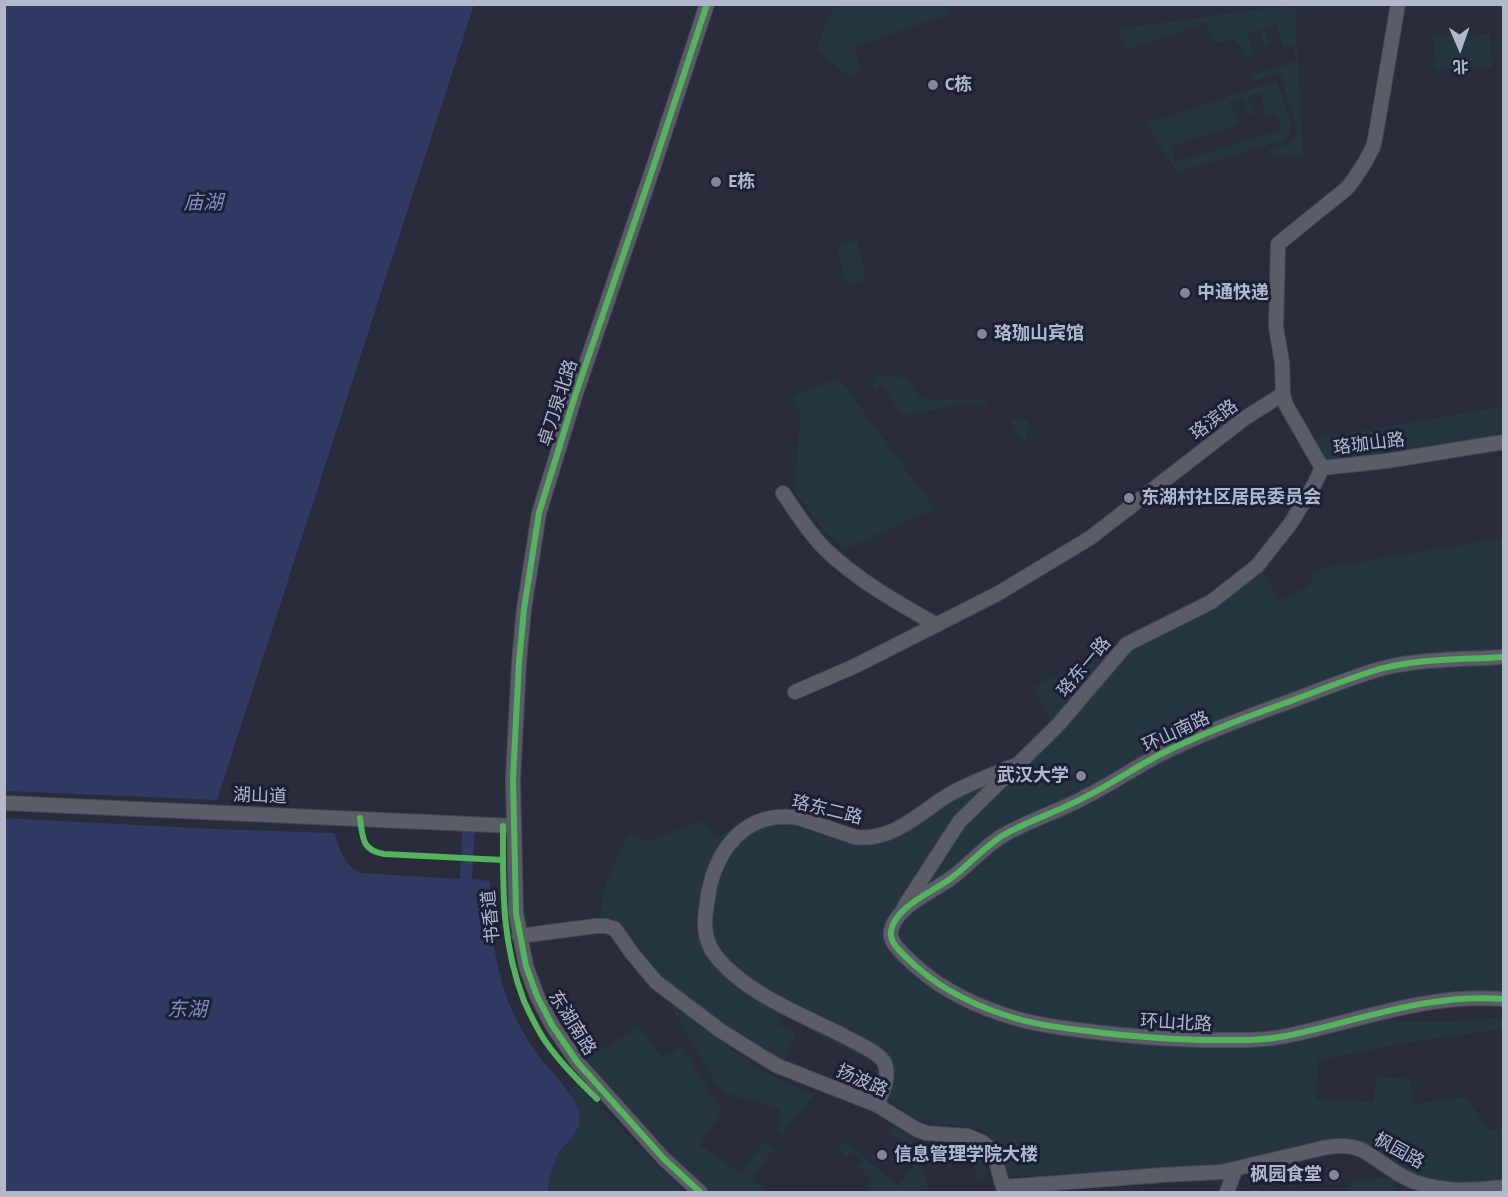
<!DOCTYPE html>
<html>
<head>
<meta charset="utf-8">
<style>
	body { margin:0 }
	#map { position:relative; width:1508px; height:1197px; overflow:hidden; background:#292c3a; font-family:"Alegreya Sans","Noto Sans SC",sans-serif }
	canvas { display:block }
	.frame { position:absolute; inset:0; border:6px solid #b3b7cc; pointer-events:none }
	.north { position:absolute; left:1430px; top:18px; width:60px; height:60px; -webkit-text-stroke:4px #1c2036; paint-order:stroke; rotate:178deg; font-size:16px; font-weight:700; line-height:24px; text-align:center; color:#b3b7cc }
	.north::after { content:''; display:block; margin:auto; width:21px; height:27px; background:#b3b7cc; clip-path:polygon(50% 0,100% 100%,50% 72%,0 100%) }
</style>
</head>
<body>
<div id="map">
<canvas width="1508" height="1197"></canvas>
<div class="frame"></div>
<div class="north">北</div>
</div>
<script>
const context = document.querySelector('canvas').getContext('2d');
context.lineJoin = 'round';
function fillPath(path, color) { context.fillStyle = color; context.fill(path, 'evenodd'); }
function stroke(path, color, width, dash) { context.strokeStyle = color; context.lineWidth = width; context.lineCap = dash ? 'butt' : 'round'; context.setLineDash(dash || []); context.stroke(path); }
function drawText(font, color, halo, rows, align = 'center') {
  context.font = font + ' "Alegreya Sans","Noto Sans SC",sans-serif'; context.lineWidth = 6; context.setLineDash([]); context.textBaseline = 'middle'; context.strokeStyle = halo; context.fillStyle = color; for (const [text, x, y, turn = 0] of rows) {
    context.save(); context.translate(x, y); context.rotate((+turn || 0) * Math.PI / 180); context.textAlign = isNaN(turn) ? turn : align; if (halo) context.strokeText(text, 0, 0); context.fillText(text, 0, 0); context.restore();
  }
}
fillPath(new Path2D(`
	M834,5H948L950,14L854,47L861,71L848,76L816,49Z
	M1289,5H1295L1303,156L1270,155L1269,151L1292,142L1296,134V125L1280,73L1253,81L1251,75L1297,61L1292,45L1283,47L1276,24L1264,28L1269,45L1265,46L1259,29L1247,33L1254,56L1246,59L1241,45L1234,40L1213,43L1207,23L1126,50L1118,29Z
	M1490,34L1492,67L1436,70L1434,37Z
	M1277,81L1290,122L1291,130L1289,135L1283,140L1182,171H1177L1173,167L1149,128V124L1151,122ZM1260,93L1267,116L1276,114L1281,130L1175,162L1171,146L1238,125L1231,102L1243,98L1249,115L1253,114L1248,97Z
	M857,240L864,271V278L862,281C856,285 850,284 845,279L837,245Z
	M877,376L903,377C913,381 914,393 923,399L986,400V405L962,404L903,416L881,385L874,390C872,384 872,380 877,376Z
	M839,378L935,509L845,549L825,532L796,494L795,487L800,412L791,396Z
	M1503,406V434L1381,453L1325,460L1315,438L1387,427Z
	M1009,420L1028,421L1029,425L1025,443Z
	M1503,538V993C1464,993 1427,994 1389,1005L1393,1022H1451L1503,1017V1029L1405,1043L1318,1060L1316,1099L1374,1102L1376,1077L1410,1079L1413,1104L1465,1097L1490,1130L1503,1128V1182L1467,1186L1414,1178L1365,1147L1228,1164L1123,1172L1009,1177L1000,1152L990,1137L981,1130L967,1126L938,1125L920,1120L868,1088L879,1066L809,1030L812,1024L785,1012L779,1025L796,1033L783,1062L684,996L646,965L600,920C601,887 615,860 630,832L647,841L702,821L716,839C735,827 754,812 778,810C816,807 847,839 885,827L946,790L1016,759L1053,725L1034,687L1208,598L1256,561L1279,601L1310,585L1313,571L1328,567Z
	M670,1004L761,1070L814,1095L780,1136L779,1128L781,1110C760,1099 733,1102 715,1083Z
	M639,1026L662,1058L682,1046L722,1112L700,1145L742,1174L763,1142L773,1149L752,1180L769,1192H708L669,1154L586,1060Z
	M576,1083L684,1192H549C549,1176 553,1160 564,1147C568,1141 576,1135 579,1128C584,1116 574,1102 568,1092Z
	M892,1125L915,1140L908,1148L887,1131Z
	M845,1141L897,1186L915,1166L907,1159L922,1143C939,1151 969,1141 981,1155C986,1160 987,1170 988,1177L977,1179L972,1156L923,1166L928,1189L911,1192H869L867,1186L872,1180L858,1167L863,1161L852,1152L847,1157L838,1149Z
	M1388,1177L1394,1179L1396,1192H1349L1348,1182Z`), '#253641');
fillPath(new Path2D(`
	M5,4L474,5L217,800L5,791Z
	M4,818L215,829L334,833C340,849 344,867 361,873L460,879L462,830L475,831L472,879L490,881C490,936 496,987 525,1035C529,1042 533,1048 537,1054C551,1073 578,1095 580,1119C580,1134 567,1141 559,1153C552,1165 549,1179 548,1192H5Z`), '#303a62');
const minor = new Path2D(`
	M1283,394L1286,405L1322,468
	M1322,468L1386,461L1504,442
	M783,493C796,512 808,532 825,549C857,580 898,603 937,625
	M1504,657C1459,660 1413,658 1370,672C1342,681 1315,692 1288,702C1246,717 1203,733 1163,753C1137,766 1113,783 1087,796C1060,811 1029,820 1002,836C983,848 968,866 950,879C932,892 895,907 891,931C889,942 900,951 907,958C935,986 968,1003 1005,1015C1037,1026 1071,1029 1104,1033C1140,1037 1176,1040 1212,1040C1236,1040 1261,1041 1286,1036C1360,1021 1425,993 1504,999
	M795,692L855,666L997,594L1090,538L1245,418L1283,394L1282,362L1276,327L1278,244L1346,189L1352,182L1364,164L1373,147L1375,139L1398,4
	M4,803L514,826
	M904,907L959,822L1058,725L1127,644L1211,602L1257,566L1291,523L1314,485L1322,468
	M519,936L596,926H606L615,929L631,952L656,982L721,1031L761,1056L778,1066L877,1105L916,1129L926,1133L968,1136L982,1142L988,1147L995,1158L1003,1187L1162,1175L1221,1172L1323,1148C1337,1145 1349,1145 1362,1150C1376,1158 1388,1168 1402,1176C1432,1193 1470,1191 1504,1187
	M877,1105C882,1093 891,1076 884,1062C879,1052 852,1041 842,1035C800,1014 745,993 715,955C703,939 704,922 707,903C713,853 743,809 799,818L855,837C893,842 920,812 950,794C972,782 996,773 1019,764
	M700,1192L664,1159L578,1063L552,1025L537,996L526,966L516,913L513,779L519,662L524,609L539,513L575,396L652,171L707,4
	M1227,1192L1235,1170`);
stroke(minor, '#464853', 16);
stroke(minor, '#5a5c68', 14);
stroke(new Path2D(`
	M1504,657C1459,660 1413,658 1370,672C1342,681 1315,692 1288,702C1246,717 1203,733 1163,753C1137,766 1113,783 1087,796C1060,811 1029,820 1002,836C983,848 968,866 950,879C932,892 895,907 891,931C889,942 900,951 907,958C935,986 968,1003 1005,1015C1037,1026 1071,1029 1104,1033C1140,1037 1176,1040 1212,1040C1236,1040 1261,1041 1286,1036C1360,1021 1425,993 1504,999
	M360,818C363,837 361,850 384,854L503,860
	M503,826C503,888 501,941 524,1001C531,1016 538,1032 548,1045C562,1065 580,1082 597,1099
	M700,1192L664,1159L578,1063L552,1025L537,996L526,966L516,913L513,779L519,662L524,609L539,513L575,396L652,171L707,4`), '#56b35d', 6);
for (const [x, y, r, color] of [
	[933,85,6,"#838699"],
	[716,182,6,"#838699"],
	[1185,293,6,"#838699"],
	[982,334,6,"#838699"],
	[1129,498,6,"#838699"],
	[1081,776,6,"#838699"],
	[882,1155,6,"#838699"],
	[1334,1175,6,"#838699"]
]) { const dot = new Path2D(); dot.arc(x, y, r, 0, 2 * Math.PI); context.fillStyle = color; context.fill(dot); stroke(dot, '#1c2036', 2); }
drawText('bold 18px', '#b3b7cc', '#1c2036', [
	["C栋",945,85],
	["E栋",728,182],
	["中通快递",1197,293],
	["珞珈山宾馆",994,334],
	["东湖村社区居民委员会",1141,498],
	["武汉大学",1069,776,"right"],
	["信息管理学院大楼",894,1155],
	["枫园食堂",1322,1175,"right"]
], 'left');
drawText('18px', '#b3b7cc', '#1c2036', [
	["卓刀泉北路",558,403,-72],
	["珞滨路",1214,420,-37],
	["珞珈山路",1369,444,-7],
	["珞东一路",1084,667,-50],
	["环山南路",1176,732,-25],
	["湖山道",260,796,2],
	["珞东二路",827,810,14],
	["书香道",491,917,-95],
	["东湖南路",572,1023,58],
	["环山北路",1176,1023,3],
	["扬波路",862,1081,24],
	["枫园路",1399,1151,29]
]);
drawText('italic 20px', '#808bba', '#1c2036', [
	["庙湖",203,203],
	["东湖",187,1010]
]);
</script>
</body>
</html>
